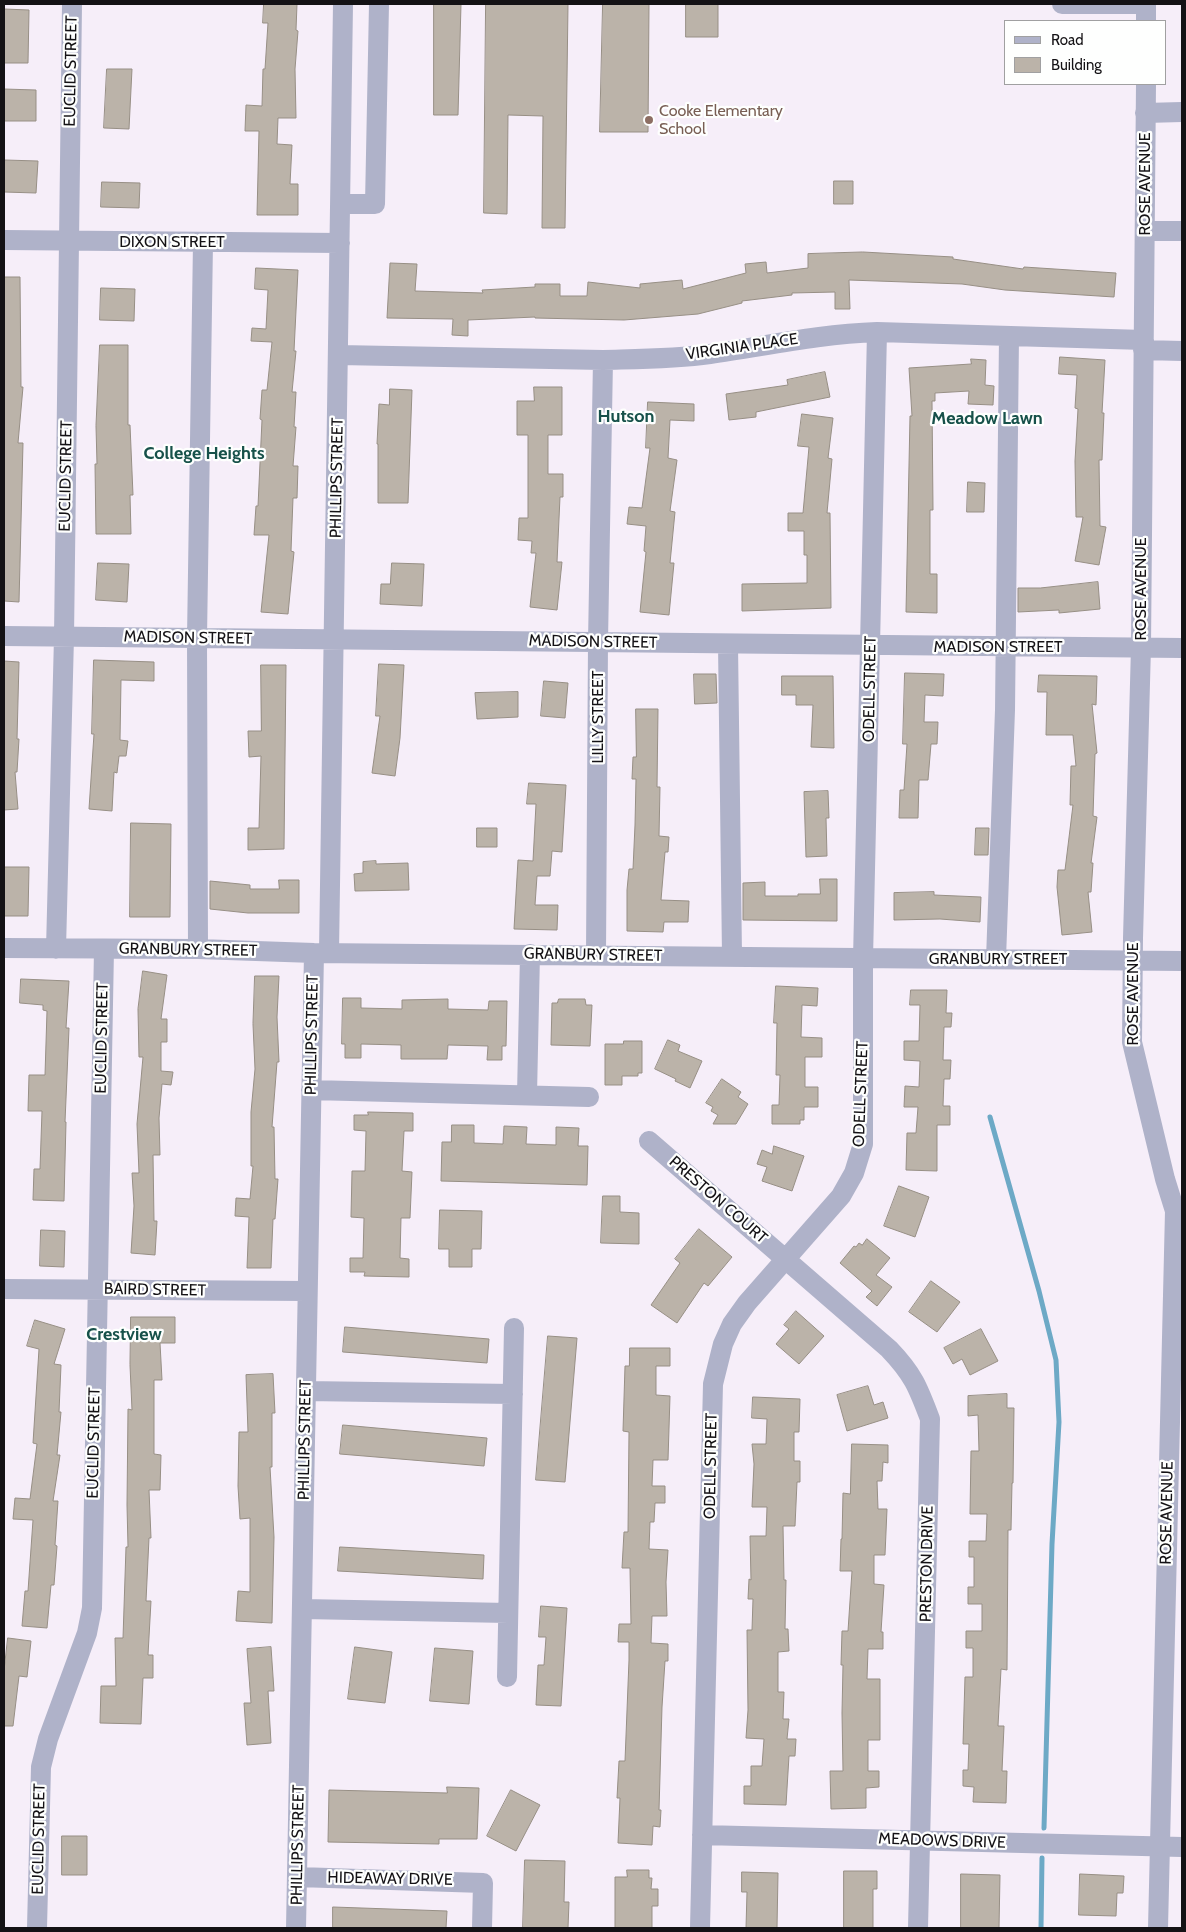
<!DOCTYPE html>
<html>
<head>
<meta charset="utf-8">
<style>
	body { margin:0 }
	#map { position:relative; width:1186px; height:1932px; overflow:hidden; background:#f6eef9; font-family:Cabin,sans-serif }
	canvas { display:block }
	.frame { position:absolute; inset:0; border:5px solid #141215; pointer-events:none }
	.legend { position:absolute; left:1004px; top:20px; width:162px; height:65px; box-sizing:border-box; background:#fefffe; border:1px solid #a0a0a1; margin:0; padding:6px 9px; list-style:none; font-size:15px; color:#141215 }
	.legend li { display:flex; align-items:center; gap:10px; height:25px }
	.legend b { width:25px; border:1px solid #a0a0a1 }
</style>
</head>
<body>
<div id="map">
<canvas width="1186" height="1932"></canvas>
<div class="frame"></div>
<ul class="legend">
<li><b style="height:6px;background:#afb2c9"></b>Road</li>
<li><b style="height:14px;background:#bbb3a9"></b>Building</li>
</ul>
</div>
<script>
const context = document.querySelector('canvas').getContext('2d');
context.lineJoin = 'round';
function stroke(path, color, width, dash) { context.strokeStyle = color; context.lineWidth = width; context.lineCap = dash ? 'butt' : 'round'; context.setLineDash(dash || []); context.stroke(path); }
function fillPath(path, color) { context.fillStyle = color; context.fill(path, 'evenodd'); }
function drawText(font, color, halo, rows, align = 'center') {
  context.font = font + ' Cabin,sans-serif'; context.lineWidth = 4.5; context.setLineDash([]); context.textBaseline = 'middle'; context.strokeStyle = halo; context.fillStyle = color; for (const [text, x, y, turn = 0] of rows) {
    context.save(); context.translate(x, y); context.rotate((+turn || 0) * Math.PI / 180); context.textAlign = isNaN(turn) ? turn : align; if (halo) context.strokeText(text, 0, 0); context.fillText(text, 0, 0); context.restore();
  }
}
stroke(new Path2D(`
	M990,1117L1039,1291L1056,1360L1059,1422L1052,1544L1044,1828
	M1041,1928L1042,1858`), '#6da9c6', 5);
const building = new Path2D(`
	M264,4H297L296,30L298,31L295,69L296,118H278L277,144L292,145L290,184H298V215H257L259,131H245L246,105L262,106L263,69H265L268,23H263Z
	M434,4H461L458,115H434Z
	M486,4H568L565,228H542L543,116L508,115L507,214L484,213Z
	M603,4H649L648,132H600Z
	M686,4H718V37H686Z
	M4,9L29,10L28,63H4Z
	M107,69H132L129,129L104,128Z
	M4,89L36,90V121H4Z
	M5,160L38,161L36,193L4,192Z
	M834,181H853V204H834Z
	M102,182L140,183L139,208L101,207Z
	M863,252L953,257V259L1023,269L1024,267L1116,273L1114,297L1005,290L962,284L849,280L850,309H835V292L792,293V295L742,301V303L698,314L624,320L535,318V317L468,320V336L452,335L453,319L387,318L390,263L417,264L415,291L483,293L482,290L535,287V284H560V296H587L588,282L640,288V284L682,280L683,289L746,273L745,264L766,262L767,273L808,268V254Z
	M256,268L298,270L294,351H296L292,392H296L294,427H296L293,466H298L297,498H293L291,551L294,552L288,614L261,612L269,535H254L256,506H258L262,420L260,419L262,390H267L272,342L251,341L252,328L266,329L268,290L255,289Z
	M4,277H20L21,387H23L18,443H23L19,602L4,601Z
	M101,288L135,289L134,321L100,320Z
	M100,345H128V425H130L133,495H130L131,534H96L95,464H97L96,426Z
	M1060,357L1105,360L1102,413H1104L1102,460H1099L1100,526L1106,527L1099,565L1075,561L1083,517H1076L1075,461L1078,409L1075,408L1077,375L1059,374Z
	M971,359L986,360L985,385L994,386L993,405L968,404L969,391L935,393V401H932L933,510H930V574H937V613L906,612L910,416H912L909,368L971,364Z
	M825,372L830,397L756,412V417L729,420L726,394L788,385L787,380Z
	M534,387H562V435H548V474H563V497H560L557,562H562L557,610L530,607L536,553H531L532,541L518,540L519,518H528V435H517V401H534Z
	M390,389L412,390L408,503H378V444H377L379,404L389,405Z
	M648,402L694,404V421L670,420L668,458L677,460L670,511L675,512L670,563H674L669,615L640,612L646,552L644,551L646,526L627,524L629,507L642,508L650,448H646Z
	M802,414L833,418L828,458L832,459L827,513H830L831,608L742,611V584L807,583V555H804V531H788V513H803L809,447L798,446Z
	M968,482L985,483L984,512H967Z
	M98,563L129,564L127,602L96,600Z
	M392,563L424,564L422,606L380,604L381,584H390Z
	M1098,582L1100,609L1059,613V610L1018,612V588H1040Z
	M94,660L154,662V681L121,680L120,740L128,741L126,756H119L117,773L114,772L112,811L89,809L94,734H92Z
	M4,661L19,662L17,739H19L17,772H15L18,809L4,810Z
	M379,664L404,665L400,738L395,776L372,773L380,716H376Z
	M261,665H286L284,849L248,850V828H259L261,756L249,757L248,731H261Z
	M905,673L944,674L943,696L925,695L924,722H938L937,744H931L928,780H919L918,818H899L900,790H904L907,744H903Z
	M694,674H716L717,703L695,704Z
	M1039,675L1097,676L1096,705L1092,704L1097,753L1095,754L1093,816L1097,817L1091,863H1093L1091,892H1088L1092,932L1062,935L1057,887L1058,870H1065L1073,805H1070L1071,766H1076L1073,735H1046L1047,692H1038Z
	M782,676H833L834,748L811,747L813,705H796V695H782Z
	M544,681L568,683L565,718L541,716Z
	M518,692V717L477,719L475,693Z
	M636,709H658L657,787H660L659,836L669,837L668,852H665L661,900L689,901L688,922H664L663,932L627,931V890L629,869H633L635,825L636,779H632L633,757H636Z
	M529,783L566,785L562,852L552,851L550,876H537L535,905H558L557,930L514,929L518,860L533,861L536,804H527Z
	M828,791L829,818H826L827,856L806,857L804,792Z
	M131,823L171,824L170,917H130Z
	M477,828H497V847H477Z
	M976,828H989L988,855H975Z
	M376,861V864L408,863L409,890L355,891L354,874L363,873V862Z
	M4,867H29L28,916H4Z
	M820,879H837V921L743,920V883L765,882V896H798V894H820Z
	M279,880H299V913H248L210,909V881L250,885V889H279Z
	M934,892V895L981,897L980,922L940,919L894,920V893Z
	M143,971L167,975L161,1019H167V1042H161V1071L173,1072L171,1085L162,1084L159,1118L160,1155H153L154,1221H157L155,1255L131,1253L134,1206L132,1173H139L137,1124L143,1057H139L138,1009Z
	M255,976H279L277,1017L279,1062H277L272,1127H274L275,1179H278L275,1219H273L271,1268H247L249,1217L235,1216L236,1198L250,1199L253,1166H251V1112L255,1069L253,1024Z
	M21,979L69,981L66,1028H69L65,1122H66L64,1201L33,1200L34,1169H40L42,1111H28L29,1075H45L47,1011L43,1010V1005L20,1003Z
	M776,986L818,988L817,1006L802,1005L801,1037L822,1038V1057H805V1087H818V1107H804V1120H800V1124H772V1105H779L780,1075H776L777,1023H774Z
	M911,990H947L946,1013H952L951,1027H944L943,1060H951L950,1079H944L943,1106H950V1125H937V1171L906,1170L907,1133H916L918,1107H904L905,1086L919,1087L920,1061L904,1060V1041H919L920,1005H910Z
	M343,998H361V1008L402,1009V1000L448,999V1009L488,1010L489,1001H507L506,1046H502V1060H487L488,1046L448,1045L447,1059H401V1045L361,1044V1058H345V1044H342Z
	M559,999H585L586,1005H592L590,1046L551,1045L552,1003H557Z
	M668,1040L680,1045L678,1051L702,1061L690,1088L675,1081L676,1079L655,1069Z
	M624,1041H642V1073H638V1076H622V1085H605V1044H623Z
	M722,1079L741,1092L738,1097L748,1104L736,1124H713L718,1115L711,1111L713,1107L706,1103Z
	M368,1112L413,1113V1131H404L402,1171L412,1172L410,1218H401L400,1258L409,1259V1277L364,1276L365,1272H350V1258H363L364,1218L351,1217L352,1171H365L366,1131L354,1130V1115H368Z
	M452,1125H474V1143L503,1144L504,1126L527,1127L526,1144L556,1145V1127L579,1128L578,1146H588L587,1185L441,1181L442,1142H451Z
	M774,1146L804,1156L792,1191L762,1181L767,1167L757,1164L762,1150L772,1154Z
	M899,1186L929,1197L915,1237L884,1226Z
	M603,1196H620V1212L639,1213V1244L601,1243Z
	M440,1210L482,1211L481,1249H472V1267H449V1249H439Z
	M699,1229L732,1257L708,1286L704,1283L677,1323L651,1305L680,1263L675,1259Z
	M41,1230L65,1231L64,1267L40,1266Z
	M867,1239L890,1258L876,1275L892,1287L877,1306L866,1297L872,1291L840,1263L854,1246L856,1247L859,1243L862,1245Z
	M931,1281L960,1302L937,1332L909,1312Z
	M796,1311L824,1336L799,1364L776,1344L789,1329L784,1325Z
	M131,1317H175V1343H160L162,1380H154V1454L161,1455L160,1490H149L151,1538H149L146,1601H151L148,1655H153V1678H143L141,1724L100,1723L101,1686H116L115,1638H123L126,1547H128L127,1505L128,1409L132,1410L130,1365Z
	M35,1320L65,1329L54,1364L61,1365L59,1412H61L57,1455H60L53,1501H58L55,1545L57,1546L54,1585H51L47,1628L22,1626L25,1591H28L33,1520L13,1519L15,1498L30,1499L37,1444L33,1443L39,1349L27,1346Z
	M345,1327L489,1339L487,1363L343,1352Z
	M981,1329L998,1361L970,1375L962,1359L953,1364L944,1348Z
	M548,1336L577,1338L565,1482L536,1480Z
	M630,1348H670V1366H656V1395L670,1396L668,1460H653L652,1486H665V1503H655L654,1522H650L649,1549L668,1550L666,1582L667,1616H652L651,1643L668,1644V1661H665L662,1707L659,1810H661L660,1827L653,1826L652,1845L618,1843L620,1798H617L619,1761H625L629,1660V1642H618L619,1624H631L630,1568H622L624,1532H628L629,1432L623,1431L625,1366H629Z
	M273,1374L275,1413H272V1467H270L274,1537L272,1623L236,1621L238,1591L250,1592V1518L240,1519L238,1486L239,1432H248L246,1375Z
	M868,1386L874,1405L883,1402L888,1418L847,1431L837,1395Z
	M1007,1394V1408H1014L1013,1483H1012L1011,1530H1008L1007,1670L1001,1669L998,1726H1004L1002,1771H1007L1006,1803L973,1802L974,1787L963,1786V1770H968L969,1744H963L965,1677H973V1648H966V1631H982V1604H968V1587H974V1557H969V1541H986L987,1514H970L971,1451H979L978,1415L968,1416V1396Z
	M753,1397L800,1399L799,1432H794V1461H800V1482H797L795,1526H783L784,1580H786L785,1629H788L789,1651L778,1652V1692H784L783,1719H789L787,1739H796L795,1756H789L786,1805L744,1804V1786H751V1766H762L764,1739L746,1738L748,1710L747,1630H752L753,1599H748L749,1579L751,1580L750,1536H766L767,1507H752L754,1464L752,1444H766L767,1419L752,1418Z
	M343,1425L487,1438L484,1466L340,1454Z
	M852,1444L888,1445V1463L883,1462L882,1481H877L878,1509H887L885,1555H874V1584L884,1585L881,1632H883V1649H868L867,1679H880V1740H868V1771H879V1787L866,1788V1808L831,1809L830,1771H843L842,1713L843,1665H841L842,1631H848L852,1571H840L841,1539H842L843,1493L850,1494Z
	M340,1547L484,1555L483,1579L338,1571Z
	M541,1606L567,1608L561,1706L536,1705L538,1665H544L546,1637H539Z
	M8,1638L31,1641L27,1677L19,1676L13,1726H4V1671Z
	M271,1647L274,1691H268L271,1743L247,1745L244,1703H251L247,1649Z
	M355,1647L392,1652L385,1703L348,1699Z
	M435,1648L473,1651L469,1704L430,1701Z
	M447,1787L479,1788L477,1839H439V1844L328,1842L329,1790L447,1793Z
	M511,1790L540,1805L516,1851L487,1836Z
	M62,1836H87V1875H62Z
	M525,1860L565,1861L564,1902H569L568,1928H523Z
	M627,1870H649V1878H652L651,1889H658V1906H652V1928H615V1877H627Z
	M844,1871H877V1889H873V1928H844Z
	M742,1872L778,1873L777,1928H746L747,1892H742Z
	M961,1874L1000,1875L999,1928H961Z
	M1080,1874L1124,1876L1123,1893H1117L1116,1916L1079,1915Z
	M333,1907L447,1911L446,1928H333Z`);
fillPath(building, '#bbb3a9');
stroke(building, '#978f85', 1);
stroke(new Path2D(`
	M1062,4H1146
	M1146,21V4
	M1146,84L1141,647L1133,938L1132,1042L1165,1179L1175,1211L1158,1928
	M1145,113L1182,112
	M341,204H375L379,4
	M1145,231H1182
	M4,240L340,243
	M1143,350L1182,351
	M339,355L603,360C639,359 675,359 710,354C766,346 820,334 877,332L1144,340
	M4,636L1182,648
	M728,644L732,956
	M4,948L198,949L314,953L1182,961
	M56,949L64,637L72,4
	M198,949L197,638L203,242
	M329,952L343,4
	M596,954L598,642L603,360
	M996,959L1005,710L1009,336
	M311,1090L589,1097
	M527,1095L530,954
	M649,1141L889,1349C913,1374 918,1387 930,1419L918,1928
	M4,1289L307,1291
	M306,1391L513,1394
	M303,1609L508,1613
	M507,1677L514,1328
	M702,1835L1182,1847
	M298,1877L483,1883L482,1928
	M37,1928L41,1767L48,1739L87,1633L92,1608L104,949
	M296,1928L314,953
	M700,1928L713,1384L723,1344L732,1324L747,1303L841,1196L854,1173L863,1144V959L877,332`), '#afb2c9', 20);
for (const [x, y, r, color] of [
	[649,120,5,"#8d6e63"]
]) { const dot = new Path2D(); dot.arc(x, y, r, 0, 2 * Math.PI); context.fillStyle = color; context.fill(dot); stroke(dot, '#fefffe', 2); }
drawText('16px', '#141215', '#fefffe', [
	["EUCLID STREET",71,71,-89],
	["ROSE AVENUE",1145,184,-90],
	["DIXON STREET",172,242],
	["VIRGINIA PLACE",742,347,-8],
	["EUCLID STREET",66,476,-89],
	["PHILLIPS STREET",337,478,-89],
	["ROSE AVENUE",1141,589,-90],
	["MADISON STREET",188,638,1],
	["MADISON STREET",593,642,1],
	["MADISON STREET",998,647],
	["ODELL STREET",870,689,-89],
	["LILLY STREET",598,717,-90],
	["GRANBURY STREET",188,950,1],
	["GRANBURY STREET",593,955,1],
	["GRANBURY STREET",998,959],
	["ROSE AVENUE",1133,994,-90],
	["PHILLIPS STREET",312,1035,-89],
	["EUCLID STREET",102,1038,-89],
	["ODELL STREET",861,1094,-88],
	["PRESTON COURT",718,1200,41],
	["BAIRD STREET",155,1290,1],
	["PHILLIPS STREET",305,1440,-89],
	["EUCLID STREET",94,1443,-89],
	["ODELL STREET",711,1466,-89],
	["ROSE AVENUE",1167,1513,-89],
	["PRESTON DRIVE",927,1564,-89],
	["EUCLID STREET",39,1839,-89],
	["MEADOWS DRIVE",942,1841,2],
	["PHILLIPS STREET",298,1845,-89],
	["HIDEAWAY DRIVE",390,1879,1]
]);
drawText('16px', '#785e54', '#fefffe', [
	["Cooke Elementary",659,111],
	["School",659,129]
], 'left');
drawText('bold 18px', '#17514a', '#fefffe', [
	["Hutson",626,417],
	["Meadow Lawn",987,419],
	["College Heights",204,454],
	["Crestview",124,1335]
]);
</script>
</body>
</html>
